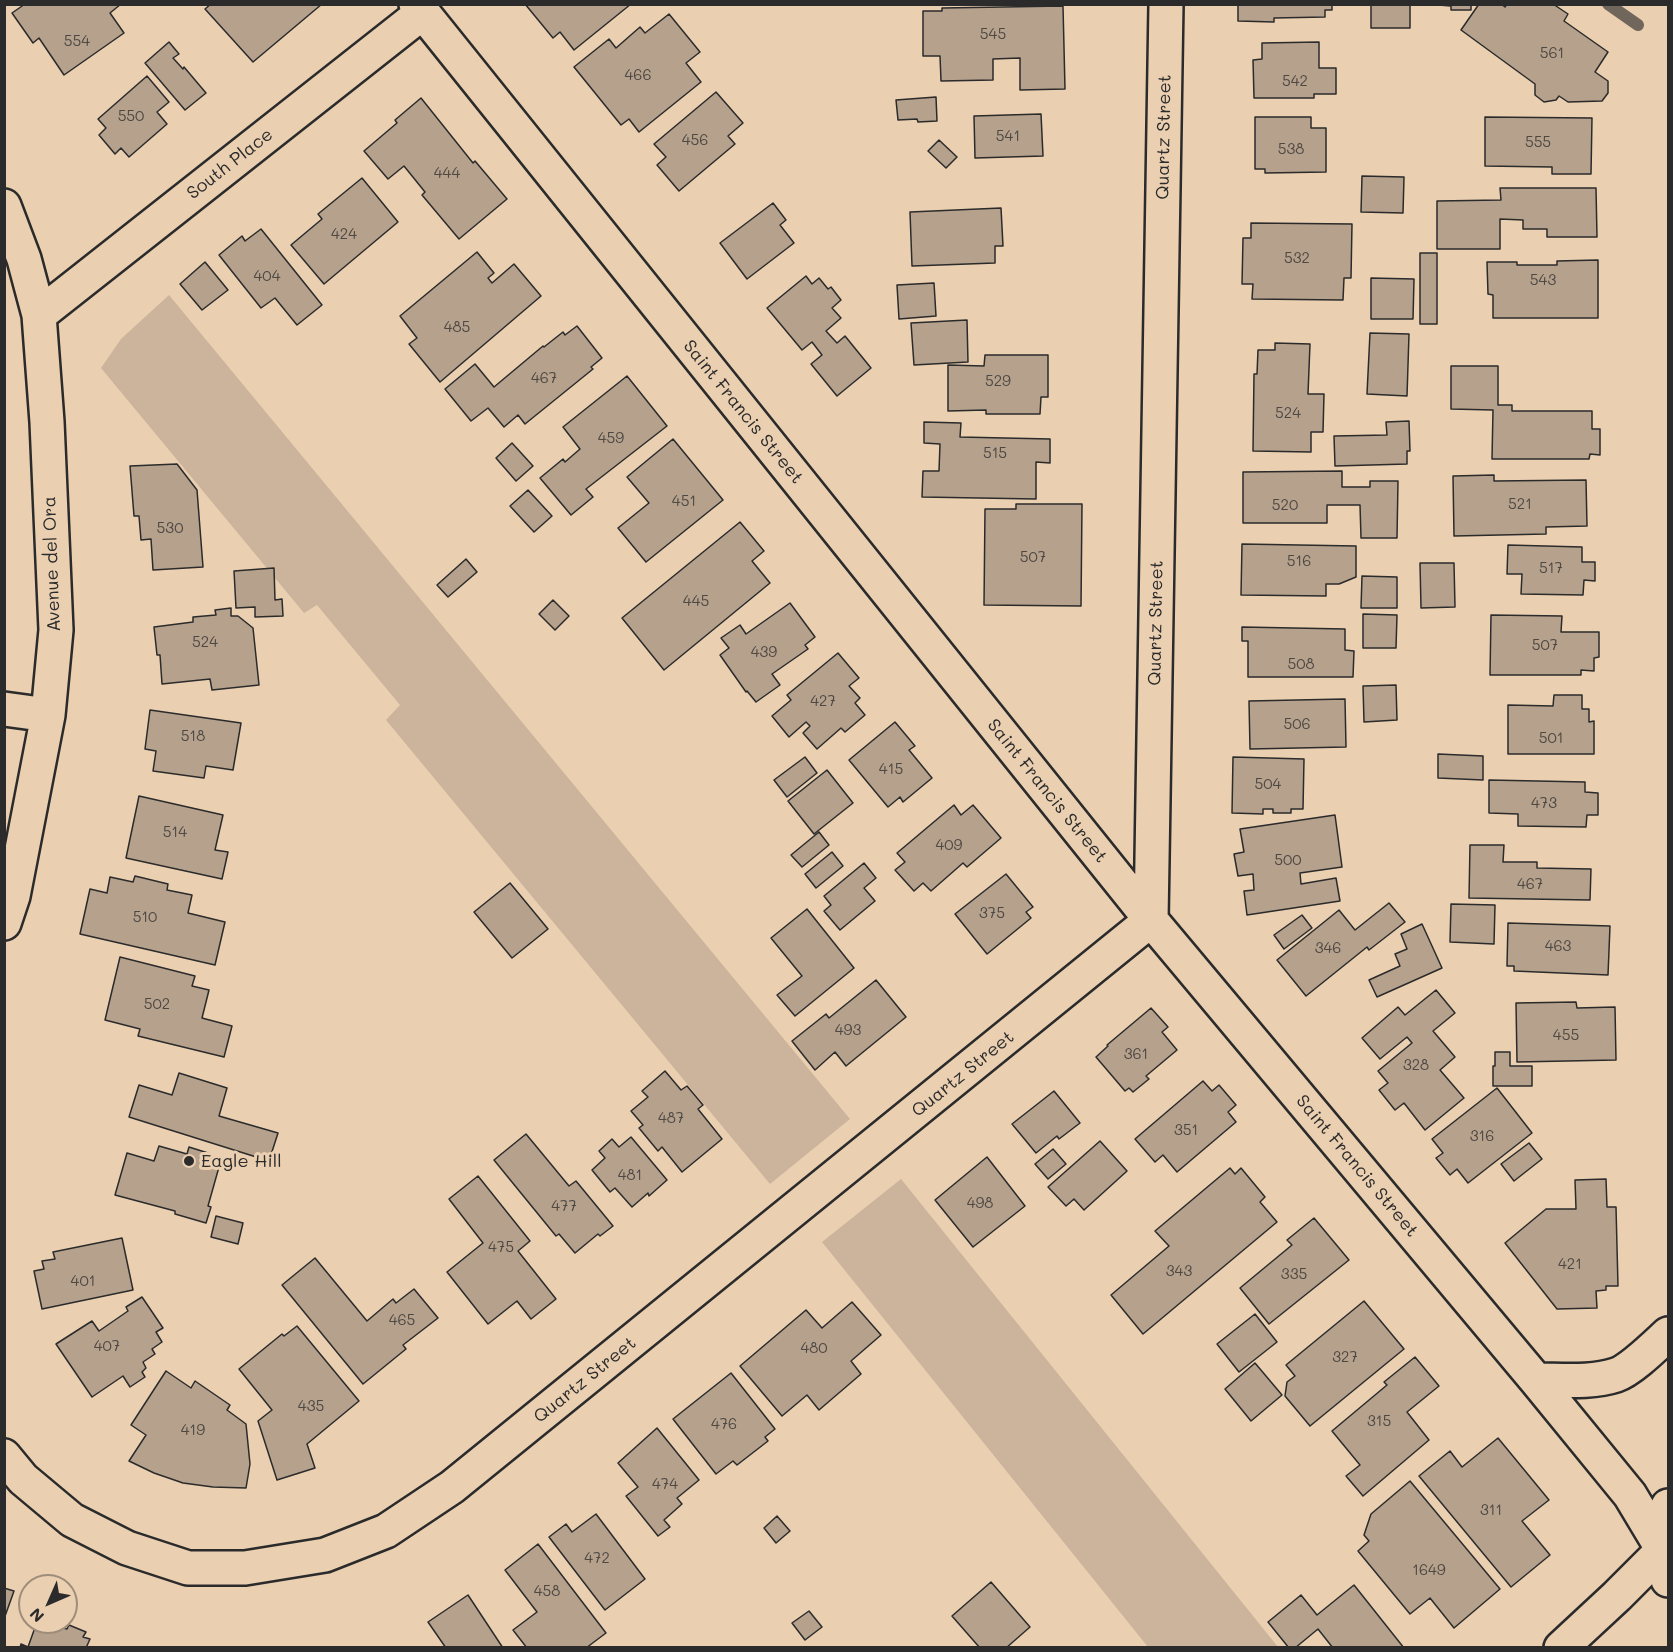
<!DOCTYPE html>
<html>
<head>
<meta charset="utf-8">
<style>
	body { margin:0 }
	#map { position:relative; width:1673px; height:1652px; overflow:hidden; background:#eacfb1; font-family:Mali,sans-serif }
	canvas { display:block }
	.frame { position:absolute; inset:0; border:6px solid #2b2b2b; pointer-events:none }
	.north { position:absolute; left:18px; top:1574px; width:60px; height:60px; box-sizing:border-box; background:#eacfb1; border:2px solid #9e8d7b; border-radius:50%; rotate:225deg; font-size:16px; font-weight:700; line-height:24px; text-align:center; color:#2b2b2b }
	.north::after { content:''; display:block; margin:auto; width:21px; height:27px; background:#2b2b2b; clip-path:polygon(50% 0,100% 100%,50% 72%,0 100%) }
</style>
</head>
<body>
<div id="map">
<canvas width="1673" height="1652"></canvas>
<div class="frame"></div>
<div class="north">N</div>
</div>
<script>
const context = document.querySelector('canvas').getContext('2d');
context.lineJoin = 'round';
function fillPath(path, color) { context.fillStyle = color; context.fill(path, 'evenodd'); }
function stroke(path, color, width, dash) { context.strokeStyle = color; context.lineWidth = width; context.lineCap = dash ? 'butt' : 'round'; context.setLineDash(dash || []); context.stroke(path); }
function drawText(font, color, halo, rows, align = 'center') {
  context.font = font + ' Mali,sans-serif'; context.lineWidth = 6; context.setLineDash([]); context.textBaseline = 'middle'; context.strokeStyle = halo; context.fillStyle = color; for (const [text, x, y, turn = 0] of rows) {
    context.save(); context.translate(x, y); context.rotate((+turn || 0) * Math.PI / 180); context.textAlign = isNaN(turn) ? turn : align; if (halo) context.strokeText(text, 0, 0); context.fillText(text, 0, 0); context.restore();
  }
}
fillPath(new Path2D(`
	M169,295L850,1119L770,1184L386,720L400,705L317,605L304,613L101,368L121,339Z
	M901,1179L1278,1647H1148L822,1242Z`), '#cbb49b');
stroke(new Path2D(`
	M1608,4L1638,25`), '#71665c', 12);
const building = new Path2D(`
	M25,4H121L110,13L124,33L64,75L39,38L33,43L12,13Z
	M211,4H322L253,62L205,9Z
	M525,4H631L574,50L560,32L553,38Z
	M1332,4V10H1325V17L1274,18V22L1238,21V5L1234,4Z
	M1371,4H1410V28H1371Z
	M1426,4H1471V10H1451V6Z
	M1479,4H1501L1505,7L1507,4H1553L1568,14L1564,21L1608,52L1595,72L1608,81V93L1602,101L1568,102L1559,96L1556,100L1544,102L1535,95V84L1461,30Z
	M1063,6L1065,89L1020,90V58L993,59V80L941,81L940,56H923V11H942V8Z
	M669,14L700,52L686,63L701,82L639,132L629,119L621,125L574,67L609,39L616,48L640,27L645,33Z
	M169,42L179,54L173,58L183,69L184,67L206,93L185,110L145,63Z
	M1319,42V68H1336V94H1314V98H1254L1253,60L1262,59V43Z
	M147,76L169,102L157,112L167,124L129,157L121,148L115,154L99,135L106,128L98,119Z
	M716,92L743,123L728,136L735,144L679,191L657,165L666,157L654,144Z
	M936,97L937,121L918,122L917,119L898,120L896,100Z
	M421,98L473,163L475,161L507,199L459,239L422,195L425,192L404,166L388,179L364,151L397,123L395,120Z
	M1041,114L1043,156L975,158L974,116Z
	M1255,117H1311V128H1326V172L1265,173V169H1255Z
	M1485,117L1592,118L1591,174H1552V167L1485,166Z
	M939,140L957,157L946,168L928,151Z
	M1362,176L1404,177L1403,213L1361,212Z
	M362,178L398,222L324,284L291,245L322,219L318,214Z
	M1500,188H1596L1597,237H1547V229H1523V220L1500,219V249H1437V201L1501,200Z
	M773,203L786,220L780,225L794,243L747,279L720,243Z
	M1001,208L1003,246H995V263L912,266L910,212Z
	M1251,223L1352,224L1351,278H1344L1343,300L1252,299L1253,284H1242L1243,238H1251Z
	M261,229L322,305L297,325L275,298L261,308L219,255L242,236L245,241Z
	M477,252L494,273L488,278L492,283L514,264L541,296L440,382L409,344L417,338L400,316Z
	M1420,253H1437V324H1420Z
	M1598,260V318H1493V295L1488,294L1487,262H1517V265H1557V261Z
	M205,262L228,290L202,310L180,284Z
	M806,276L812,284L819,278L828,289L831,287L841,300L832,308L841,318L826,331L837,343L845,336L871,368L837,396L811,364L822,355L812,342L802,350L767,308Z
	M1371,278L1414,279L1413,319H1371Z
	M934,283L936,316L899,319L897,285Z
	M967,320L968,362L914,365L911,323Z
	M577,326L602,358L591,367L593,369L525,424L518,415L504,427L488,408L471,421L445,389L475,364L494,387L543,346L544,347L563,332L565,335Z
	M1370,333L1409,334L1407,396L1367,394Z
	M1275,343L1310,344L1308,394H1324L1323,432H1311V452L1253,451L1254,374H1257L1258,350H1275Z
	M985,355H1048V397H1041L1040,414H986V410L948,411V365L984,366Z
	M1451,366H1498V405H1512V411H1592V429H1600V455L1590,454L1589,459H1492L1493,410L1451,409Z
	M627,376L667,426L586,489L593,497L571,515L540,478L563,459L565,462L580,449L563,427Z
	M1409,421L1410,451H1407V464L1335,466L1334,436L1387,435L1386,422Z
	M924,422L961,423L960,437L1050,439V463L1036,462V499L922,497L923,471H939L940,444L924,443Z
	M673,439L723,500L646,562L618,528L649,503L627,477Z
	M512,443L533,466L516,481L496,458Z
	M177,464L197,490L203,567L153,570L151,539L141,540L139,516H134L130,466Z
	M1342,471V487H1370V481H1398L1397,538H1361L1360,505H1327V523H1243V472Z
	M1494,475V481L1586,480L1587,526L1546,527V534L1454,536L1453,476Z
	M528,490L552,516L534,532L510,506Z
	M1016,504H1082L1081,606L984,605L985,509H1016Z
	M740,522L764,551L752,561L770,583L664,670L622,618Z
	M1242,544L1356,546V577L1339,584H1326V596L1241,595Z
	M1508,545L1582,547V562H1595V581L1584,580L1583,595L1521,594L1522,574H1507Z
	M466,559L477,572L448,597L437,585Z
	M1420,563H1454L1455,607L1421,608Z
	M274,568L275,600L282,599L283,616L255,617V607L236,608L234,571Z
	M1362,576L1397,577V608H1361Z
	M553,600L569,616L555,630L539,614Z
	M790,603L815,637L805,645L808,649L772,674L780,685L756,702L747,691L746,692L720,655L729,648L721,638L740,625L746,634Z
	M231,608V616H238L253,628L259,685L212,690L210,679L162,684L160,655H157L154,627L193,622V617L216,615L215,610Z
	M1363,614L1397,615L1396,648H1363Z
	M1491,615L1562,616L1561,632H1599V657L1594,658V671L1581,670V675H1490Z
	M1242,627L1345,629V650L1354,651L1353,677H1248V641H1242Z
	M838,653L859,678L849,686L860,698L855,703L865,715L845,732L841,728L817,749L803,733L810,726L806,722L789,737L772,716L791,700L787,695Z
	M1396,685L1397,720L1364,722L1363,686Z
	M1554,695H1582V709H1589V722L1594,721V754H1508V705L1553,706Z
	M1345,699L1346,747L1250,749L1249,701Z
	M150,710L241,723L233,770L206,766L204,778L153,771L156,751L145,749Z
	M895,722L915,746L909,750L932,778L903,802L900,797L888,807L849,760Z
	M1438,754L1483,756V780L1438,778Z
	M805,757L817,773L787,797L774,780Z
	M1233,757L1304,759L1303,809H1291V813H1273V809H1263V814L1232,813Z
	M827,770L853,803L814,834L788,801Z
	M1489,780L1585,782V792L1598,793V815H1587L1586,827L1518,826V814L1489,813Z
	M139,796L223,815L215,850L228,852L222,879L126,858Z
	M954,805L961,815L973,805L1001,838L967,867L963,863L931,891L923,883L914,891L895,870L905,862L897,853Z
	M1335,815L1342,867L1300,873L1301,884L1336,878L1340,901L1247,915L1244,891L1254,890L1253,874L1238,876L1234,854L1244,852L1240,829Z
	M819,832L829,845L802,867L791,855Z
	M1470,845H1504L1503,862H1537V868L1591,869L1590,900L1469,898Z
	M832,852L843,866L816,888L805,874Z
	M864,863L876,878L864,888L875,901L840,930L824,911L831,905L824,896Z
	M1006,874L1033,907L1026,912L1031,918L987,954L955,914Z
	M135,876L168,884L167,890L192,895L188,913L225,922L215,965L80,934L90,889L107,893L110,877L133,882Z
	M510,883L548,929L512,958L474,912Z
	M1389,903L1405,922L1369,950L1367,947L1306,996L1277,960L1339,910L1355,930Z
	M1451,904L1495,905L1494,944L1450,942Z
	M807,909L854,968L795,1016L777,995L802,976L771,938Z
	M1302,915L1312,928L1284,949L1274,935Z
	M1508,923L1610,926L1608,975L1514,971V966H1507Z
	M1422,924L1442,968L1377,997L1369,980L1400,966L1395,954L1407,949L1401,934Z
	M120,957L195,976L192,986L209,990L202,1018L232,1026L224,1057L138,1036L140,1029L105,1020Z
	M876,980L906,1017L846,1066L835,1052L815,1070L792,1041L826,1014L829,1018Z
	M1436,990L1455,1013L1433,1031L1455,1057L1440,1070L1464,1098L1425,1130L1404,1103L1395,1110L1379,1090L1388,1083L1378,1071L1412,1043L1407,1037L1380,1059L1362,1038L1398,1007L1405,1015Z
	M1576,1002L1577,1008L1615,1007L1616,1060L1517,1062L1516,1003Z
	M1151,1008L1168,1027L1162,1032L1177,1050L1146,1076L1149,1079L1133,1092L1129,1088L1125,1091L1096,1057L1108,1046L1107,1045Z
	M1495,1052H1510V1066H1532V1086H1493V1066H1495Z
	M665,1071L681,1090L687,1086L703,1105L698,1109L722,1139L682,1172L662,1147L658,1151L639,1128L643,1125L631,1111L648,1097L642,1091Z
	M179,1073L227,1088L219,1116L278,1133L269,1161L129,1117L139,1085L172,1095Z
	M1203,1081L1212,1091L1219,1085L1236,1105L1228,1112L1236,1122L1177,1172L1163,1155L1155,1162L1135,1139Z
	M1497,1088L1532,1133L1468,1183L1457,1169L1450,1175L1436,1158L1443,1153L1432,1139Z
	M1054,1091L1080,1123L1059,1139L1057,1136L1036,1153L1012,1124Z
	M526,1134L569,1186L576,1181L613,1226L600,1236L598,1234L575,1253L559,1234L556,1236L494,1160Z
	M631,1137L667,1180L649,1196L648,1193L632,1207L615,1188L610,1192L592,1170L605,1158L599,1151L612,1139L619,1147Z
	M1100,1141L1127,1171L1084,1210L1074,1199L1066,1206L1048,1187Z
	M1529,1143L1542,1159L1514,1181L1501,1164Z
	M159,1146L187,1154L189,1147L208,1153L205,1163L219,1167L208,1206L211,1207L206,1223L175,1214V1211L115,1195L127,1153L154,1161Z
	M1053,1149L1066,1164L1048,1179L1035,1164Z
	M987,1157L1025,1206L973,1247L935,1200Z
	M1230,1168L1235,1174L1241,1168L1265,1197L1260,1202L1277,1222L1143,1334L1111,1295L1169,1246L1155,1231Z
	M478,1176L530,1241L518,1251L556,1299L531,1319L517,1301L488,1324L447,1272L483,1243L449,1199Z
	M1606,1179L1607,1207H1616L1618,1286H1606V1290L1596,1291L1597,1308L1557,1309L1505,1243L1546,1209H1576L1575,1180Z
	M216,1216L243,1223L238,1244L211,1237Z
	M1314,1218L1349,1260L1269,1324L1240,1288L1292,1245L1287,1240Z
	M122,1238L133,1290L42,1309L34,1271L44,1269L42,1261L55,1259L53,1252Z
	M315,1258L367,1321L393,1299L396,1303L414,1289L438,1318L403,1345L406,1349L363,1384L282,1285Z
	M142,1297L163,1328L156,1332L162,1342L152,1349L155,1354L143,1362L146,1368L142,1372L145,1377L130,1387L123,1376L92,1397L56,1344L92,1321L99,1331L128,1311L126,1307Z
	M1364,1301L1404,1349L1310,1426L1285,1396L1287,1382L1295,1376L1286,1365Z
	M852,1302L881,1335L851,1361L861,1374L819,1410L807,1395L782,1416L740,1366L806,1310L822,1328Z
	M1255,1314L1277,1342L1239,1372L1217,1344Z
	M297,1326L359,1401L307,1444L315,1468L277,1480L258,1421L272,1410L239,1369L282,1334L284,1336Z
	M1415,1357L1439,1386L1407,1412L1429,1440L1363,1496L1346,1476L1360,1465L1332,1431L1387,1385L1384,1382Z
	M1255,1363L1282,1395L1251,1421L1225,1389Z
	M166,1371L191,1388L195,1381L230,1405L227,1410L246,1424L250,1464L246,1488L213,1487L183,1483L154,1473L129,1461L146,1435L131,1425Z
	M731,1373L775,1429L765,1437L768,1441L737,1465L733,1461L716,1474L673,1419Z
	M657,1428L699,1480L677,1498L682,1504L664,1520L670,1527L658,1536L626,1496L638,1487L618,1463Z
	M1498,1438L1549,1500L1522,1521L1550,1555L1511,1587L1419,1476L1450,1451L1462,1467Z
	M1410,1481L1500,1589L1454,1628L1430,1598L1410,1614L1358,1551L1369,1541L1364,1535L1371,1514Z
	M596,1514L645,1579L605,1610L549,1537L566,1524L572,1532Z
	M777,1516L790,1531L776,1543L764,1528Z
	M538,1544L606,1633L586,1648H527L513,1630L537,1612L505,1570Z
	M991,1582L1030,1627L1006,1648H980L952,1616Z
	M1354,1585L1404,1648H1333L1318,1629L1295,1648H1289L1268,1622L1301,1595L1317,1615Z
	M4,1588L14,1591L4,1619Z
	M468,1595L503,1648H446L428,1622Z
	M809,1611L822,1627L805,1640L792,1623Z
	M37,1622H65L63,1628L67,1629L69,1625L86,1632L83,1637L90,1639L86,1648H20L21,1644L28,1647Z`);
fillPath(building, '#b5a18c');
stroke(building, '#2b2b2b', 1.5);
const street = new Path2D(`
	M416,4L1151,920L1536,1380L1630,1495L1663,1550L1668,1580
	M4,206L24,259L39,315L47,422L56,630L48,715L13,896L4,923
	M39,315L422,13
	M4,709L48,715
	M1536,1380C1562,1380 1592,1383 1616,1375C1631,1370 1656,1345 1668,1334
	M4,1456L23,1479L72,1520L127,1548L188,1568H245L325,1555L386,1531L452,1487L1151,920L1166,4
	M1663,1550L1668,1506
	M1561,1648L1617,1596L1663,1550`);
stroke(street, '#2b2b2b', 38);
stroke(street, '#eacfb1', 33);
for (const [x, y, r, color] of [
	[189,1161,6,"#2b2b2b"]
]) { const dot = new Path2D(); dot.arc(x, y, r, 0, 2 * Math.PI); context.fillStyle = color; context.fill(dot); stroke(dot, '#eacfb1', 2); }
drawText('15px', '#4e4843', null, [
	["545",993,34],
	["554",77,41],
	["561",1552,53],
	["466",638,75],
	["542",1295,81],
	["550",131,116],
	["541",1008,136],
	["456",695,140],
	["555",1538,142],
	["538",1291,149],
	["444",447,173],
	["424",344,234],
	["532",1297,258],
	["404",267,276],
	["543",1543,280],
	["485",457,327],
	["467",544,378],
	["529",998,381],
	["524",1288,413],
	["459",611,438],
	["515",995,453],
	["451",684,501],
	["521",1520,504],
	["520",1285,505],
	["530",170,528],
	["507",1033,557],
	["516",1299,561],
	["517",1551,568],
	["445",696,601],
	["524",205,642],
	["507",1545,645],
	["439",764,652],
	["508",1301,664],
	["427",823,701],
	["506",1297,724],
	["518",193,736],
	["501",1551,738],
	["415",891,769],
	["504",1268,784],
	["473",1544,803],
	["514",175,832],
	["409",949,845],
	["500",1288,860],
	["467",1530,884],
	["375",992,913],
	["510",145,917],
	["463",1558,946],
	["346",1328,948],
	["502",157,1004],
	["493",848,1030],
	["455",1566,1035],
	["361",1136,1054],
	["328",1416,1065],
	["487",671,1118],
	["351",1186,1130],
	["316",1482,1136],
	["481",630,1175],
	["498",980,1203],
	["477",564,1206],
	["475",501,1247],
	["421",1570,1264],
	["343",1179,1271],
	["335",1294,1274],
	["401",83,1281],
	["465",402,1320],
	["407",107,1346],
	["480",814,1348],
	["327",1345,1357],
	["435",311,1406],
	["315",1379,1421],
	["476",724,1424],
	["419",193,1430],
	["474",665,1484],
	["311",1491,1510],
	["472",597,1558],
	["1649",1429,1570],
	["458",547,1591]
]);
drawText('18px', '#2b2b2b', '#eacfb1', [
	["Quartz Street",1164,137,-89],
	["South Place",230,164,-38],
	["Saint Francis Street",743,412,51],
	["Avenue del Ora",52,564,-92],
	["Quartz Street",1156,623,-89],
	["Saint Francis Street",1047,791,51],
	["Quartz Street",963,1074,-39],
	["Saint Francis Street",1357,1166,50],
	["Quartz Street",585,1380,-39]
]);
drawText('18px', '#2b2b2b', '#eacfb1', [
	["Eagle Hill",201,1161]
], 'left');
</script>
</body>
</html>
